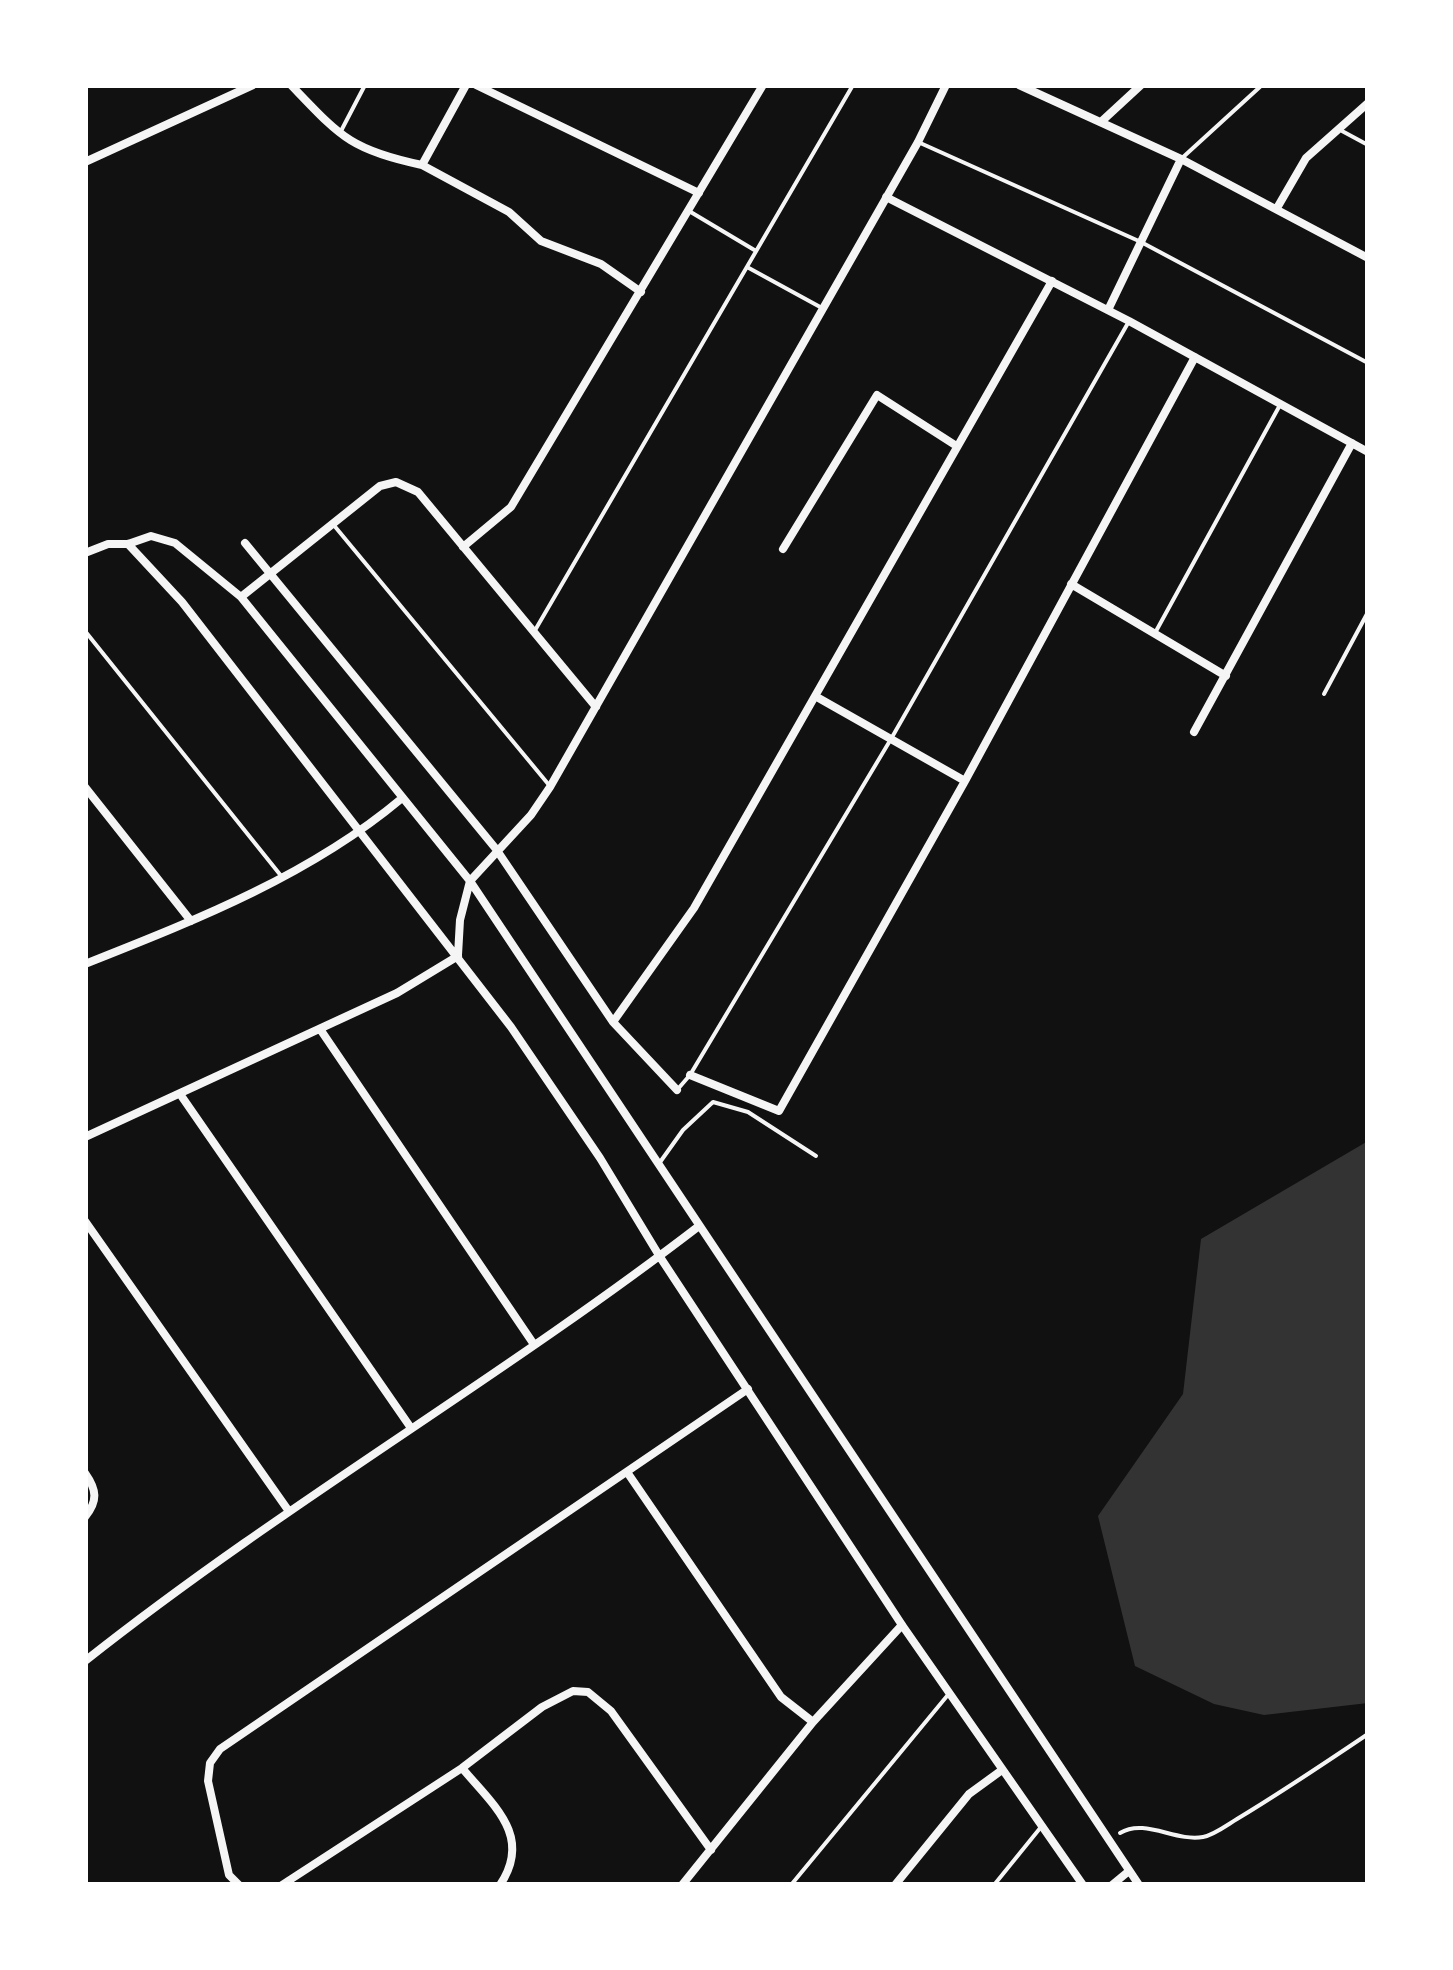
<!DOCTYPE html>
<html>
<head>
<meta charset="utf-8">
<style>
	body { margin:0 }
	#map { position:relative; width:1453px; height:1970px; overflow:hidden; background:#111; font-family:Karla,sans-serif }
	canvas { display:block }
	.frame { position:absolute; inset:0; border:88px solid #fff; pointer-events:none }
</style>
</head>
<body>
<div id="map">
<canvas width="1453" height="1970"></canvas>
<div class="frame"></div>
</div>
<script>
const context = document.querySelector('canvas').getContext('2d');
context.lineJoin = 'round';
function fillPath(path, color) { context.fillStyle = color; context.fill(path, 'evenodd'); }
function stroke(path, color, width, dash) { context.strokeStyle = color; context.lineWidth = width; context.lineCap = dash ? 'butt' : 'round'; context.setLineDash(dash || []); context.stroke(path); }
fillPath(new Path2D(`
	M1368,1141V1703L1264,1715L1214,1704L1135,1666L1098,1516L1183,1394L1201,1239Z`), '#333');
stroke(new Path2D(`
	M1120,1833C1145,1818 1175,1842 1203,1837C1214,1835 1227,1825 1237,1819C1282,1792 1325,1763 1368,1734`), '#f5f5f5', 4);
stroke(new Path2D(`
	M341,131L365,85
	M1342,131L1368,145
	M918,142L1141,242L1368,363
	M1181,159L1262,85
	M689,211L756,251
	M747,267L822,308
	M332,523L549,785
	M85,631L282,877
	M534,632L853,85
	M1155,633L1280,405
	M1324,694L1368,612
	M677,1090L690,1075L891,739L1128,323
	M658,1165L683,1130L713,1102L748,1112L816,1156
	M791,1885L947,1696
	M994,1885L1041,1827`), '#f5f5f5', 4);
stroke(new Path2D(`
	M291,85C340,136 350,150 422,165L466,85
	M476,85L699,193
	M1019,85L1181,159L1368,258
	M1102,121L1141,85
	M85,162L253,85
	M422,165L509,212L541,241L601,264L641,292
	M886,197L1129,321L1368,452
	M1277,208L1306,158L1368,103
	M1108,310L1181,159
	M245,543L496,849L613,1022L677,1090
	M128,544L182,602L511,1027L600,1158L660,1257L902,1625L1083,1885
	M463,547L511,507L763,85
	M783,549L877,395L955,445
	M85,553L108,544H128L151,536L175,543L241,597L470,881L1139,1885
	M1071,584L1226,676
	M241,597L380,486L396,482L418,492L596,707
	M815,696L965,781
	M1194,732L1352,443
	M85,787L191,921
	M458,955L460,920L470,881L531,815L550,787L918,142L946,85
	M85,964C196,920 309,876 401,799
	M613,1022L694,908L1052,281
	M320,1029L533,1343
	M690,1075L779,1111L965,781L1195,357
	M180,1094L411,1428
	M85,1137L397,993L458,956
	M85,1221L288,1510
	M627,1472L781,1697L813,1722
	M85,1473C97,1490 98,1501 85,1517
	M85,1661C282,1505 500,1379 699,1226
	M462,1768C493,1805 533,1836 500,1885
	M239,1885L229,1875L208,1781L210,1763L220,1749L748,1389
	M282,1885L462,1768L542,1707L573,1691L588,1692L611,1711L711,1850
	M682,1885L813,1722L902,1625
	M895,1885L969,1794L1002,1770
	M1112,1885L1129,1871`), '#f5f5f5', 8);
</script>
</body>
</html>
